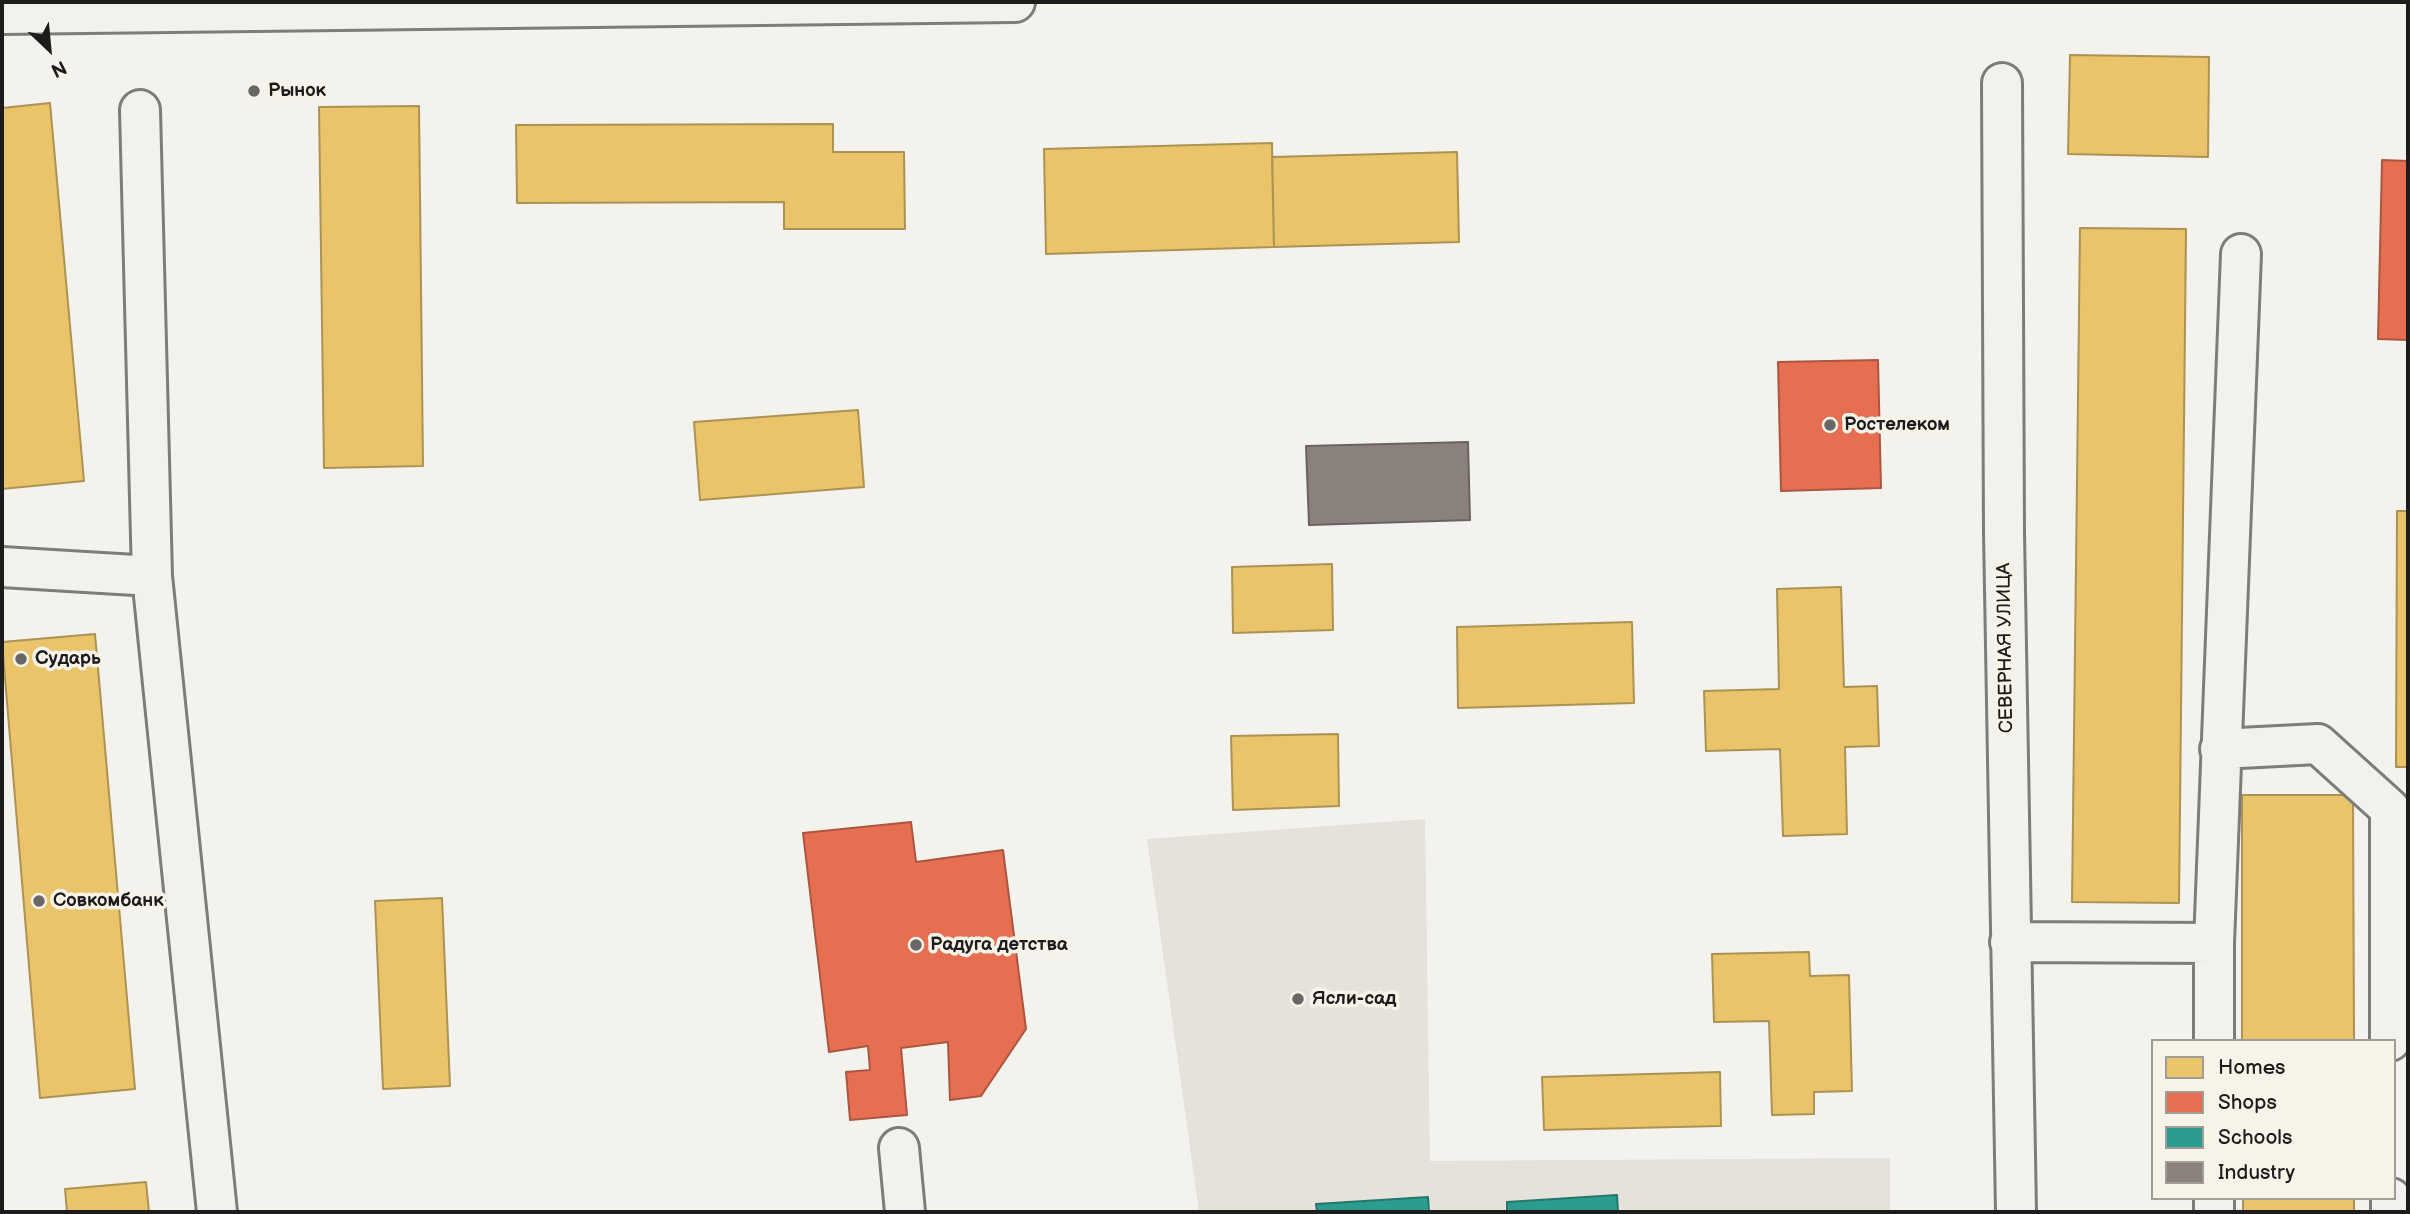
<!DOCTYPE html>
<html>
<head>
<meta charset="utf-8">
<style>
	body { margin:0 }
	#map { position:relative; width:2410px; height:1214px; overflow:hidden; background:#f4f2ec; font-family:"Balsamiq Sans",sans-serif }
	canvas { display:block }
	.frame { position:absolute; inset:0; border:4px solid #1c1c1c; pointer-events:none }
	.legend { position:absolute; left:2151px; top:1039px; width:245px; height:161px; box-sizing:border-box; background:#f7f3e8; border:2px solid #9f9d96; margin:0; padding:9px 12px; list-style:none; font-size:21px; color:#1c1c1c }
	.legend li { display:flex; align-items:center; gap:14px; height:35px }
	.legend b { width:35px; border:2px solid #9f9d96 }
	.north { position:absolute; left:14px; top:14px; width:70px; height:70px; -webkit-text-stroke:5px #f7f3e8; paint-order:stroke; rotate:154deg; font-size:19px; font-weight:700; line-height:28px; text-align:center; color:#1c1c1c }
	.north::after { content:''; display:block; margin:auto; width:24px; height:32px; background:#1c1c1c; clip-path:polygon(50% 0,100% 100%,50% 72%,0 100%) }
</style>
</head>
<body>
<div id="map">
<canvas width="2410" height="1214"></canvas>
<div class="frame"></div>
<ul class="legend">
<li><b style="height:19px;background:#e9c46a"></b>Homes</li>
<li><b style="height:19px;background:#e76f51"></b>Shops</li>
<li><b style="height:19px;background:#2a9d8f"></b>Schools</li>
<li><b style="height:19px;background:#8a817c"></b>Industry</li>
</ul>
<div class="north">N</div>
</div>
<script>
const context = document.querySelector('canvas').getContext('2d');
context.lineJoin = 'round';
function fillPath(path, color) { context.fillStyle = color; context.fill(path, 'evenodd'); }
function stroke(path, color, width, dash) { context.strokeStyle = color; context.lineWidth = width; context.lineCap = dash ? 'butt' : 'round'; context.setLineDash(dash || []); context.stroke(path); }
function drawText(font, color, halo, rows, align = 'center') {
  context.font = font + ' "Balsamiq Sans",sans-serif'; context.lineWidth = 7; context.setLineDash([]); context.textBaseline = 'middle'; context.strokeStyle = halo; context.fillStyle = color; for (const [text, x, y, turn = 0] of rows) {
    context.save(); context.translate(x, y); context.rotate((+turn || 0) * Math.PI / 180); context.textAlign = isNaN(turn) ? turn : align; if (halo) context.strokeText(text, 0, 0); context.fillText(text, 0, 0); context.restore();
  }
}
fillPath(new Path2D(`
	M1425,819L1430,1161L1890,1158V1212H1199L1147,839Z`), '#e4e2da');
const homes = new Path2D(`
	M2070,55L2209,57L2208,157L2068,154Z
	M50,103L84,481L2,489V108Z
	M419,106L423,466L324,468L319,107Z
	M833,124V152H904L905,229H784V202L517,203L516,125Z
	M1272,143L1274,247L1046,254L1044,149Z
	M1457,152L1459,242L1274,247L1272,157Z
	M2080,228L2186,229L2179,903L2072,902Z
	M858,410L864,487L700,500L694,422Z
	M2397,511H2408V767H2396Z
	M1332,564L1333,630L1233,633L1232,567Z
	M1841,587L1844,687L1877,686L1879,746L1845,747L1847,834L1783,836L1780,749L1706,751L1704,691L1779,689L1777,589Z
	M1632,622L1634,703L1458,708L1457,627Z
	M95,634L135,1089L40,1098L2,642Z
	M1338,734L1339,806L1233,810L1231,736Z
	M2242,795H2353L2354,1041H2242Z
	M442,898L450,1086L383,1089L375,901Z
	M1809,952L1810,976L1849,975L1852,1091L1814,1092V1114L1772,1115L1769,1021L1714,1022L1712,954Z
	M1720,1072L1721,1126L1544,1130L1542,1077Z
	M146,1182L149,1212H67L65,1189Z
	M2243,1198H2354V1212H2243Z`);
fillPath(homes, '#e9c46a');
stroke(homes, '#ac9253', 2);
const shops = new Path2D(`
	M2382,160L2408,161V340L2378,339Z
	M1878,360L1881,488L1781,491L1778,362Z
	M911,822L916,862L1003,850L1026,1029L981,1096L950,1100L948,1042L901,1048L907,1115L850,1120L846,1072L870,1070L868,1046L829,1052L803,833Z`);
fillPath(shops, '#e76f51');
stroke(shops, '#aa5641', 2);
const schools = new Path2D(`
	M1617,1195L1618,1212H1507V1202Z
	M1428,1197L1429,1212H1317L1316,1204Z`);
fillPath(schools, '#2a9d8f');
stroke(schools, '#26766c', 2);
const industry = new Path2D(`
	M1468,442L1470,520L1309,525L1306,446Z`);
fillPath(industry, '#8a817c');
stroke(industry, '#69635f', 2);
const minor = new Path2D(`
	M2,14L1015,2
	M2002,83L2004,533L2016,1212
	M140,110L152,576
	M2,567L152,576L217,1212
	M2220,749L2318,744L2390,809V1041
	M2010,942L2214,943L2241,254
	M2214,1041V943
	M899,1148L905,1212
	M2391,1198V1212
	M2214,1212V1198`);
stroke(minor, '#7d7c7a', 44);
stroke(minor, '#f2f1ed', 38);
for (const [x, y, r, color] of [
	[254,91,7,"#686765"],
	[1830,425,7,"#686765"],
	[21,659,7,"#686765"],
	[39,901,7,"#686765"],
	[916,945,7,"#686765"],
	[1298,999,7,"#686765"]
]) { const dot = new Path2D(); dot.arc(x, y, r, 0, 2 * Math.PI); context.fillStyle = color; context.fill(dot); stroke(dot, '#f7f3e8', 2.5); }
drawText('bold 19px', '#1c1c1c', '#f7f3e8', [
	["Рынок",268,91],
	["Ростелеком",1844,425],
	["Cударь",35,659],
	["Совкомбанк",53,901],
	["Радуга детства",930,945],
	["Ясли-сад",1312,999]
], 'left');
drawText('19px', '#1c1c1c', '#f7f3e8', [
	["СЕВЕРНАЯ УЛИЦА",2006,648,-91]
]);
</script>
</body>
</html>
